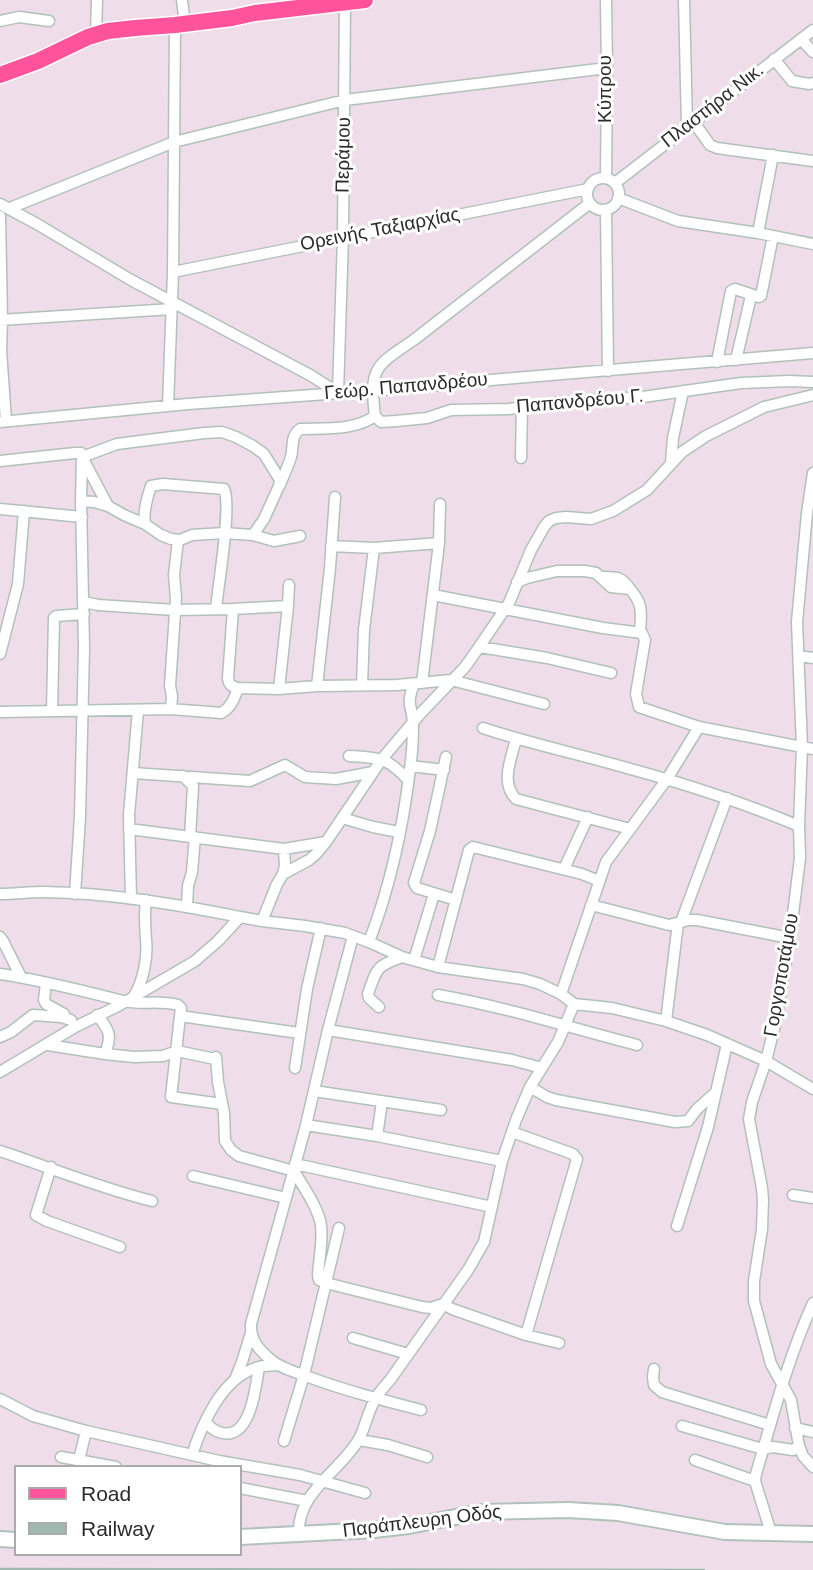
<!DOCTYPE html>
<html>
<head>
<meta charset="utf-8">
<style>
	body { margin:0 }
	#map { position:relative; width:813px; height:1570px; overflow:hidden; background:#efdde9; font-family:Arial,sans-serif }
	canvas { display:block }
	.legend { position:absolute; left:14px; top:1465px; width:228px; height:91px; box-sizing:border-box; background:#fff; border:2px solid #ababab; margin:0; padding:9px 12px; list-style:none; font-size:21px; color:#2c2c2c }
	.legend li { display:flex; align-items:center; gap:14px; height:35px }
	.legend b { width:35px; border:2px solid #ababab }
</style>
</head>
<body>
<div id="map">
<canvas width="813" height="1570"></canvas>
<ul class="legend">
<li><b style="height:9px;background:#ff539c"></b>Road</li>
<li><b style="height:9px;background:#9fb9b0"></b>Railway</li>
</ul>
</div>
<script>
const context = document.querySelector('canvas').getContext('2d');
context.lineJoin = 'round';
function stroke(path, color, width, dash) { context.strokeStyle = color; context.lineWidth = width; context.lineCap = dash ? 'butt' : 'round'; context.setLineDash(dash || []); context.stroke(path); }
function drawText(font, color, halo, rows, align = 'center') {
  context.font = font + ' Arial,sans-serif'; context.lineWidth = 6; context.setLineDash([]); context.textBaseline = 'middle'; context.strokeStyle = halo; context.fillStyle = color; for (const [text, x, y, turn = 0] of rows) {
    context.save(); context.translate(x, y); context.rotate((+turn || 0) * Math.PI / 180); context.textAlign = isNaN(turn) ? turn : align; if (halo) context.strokeText(text, 0, 0); context.fillText(text, 0, 0); context.restore();
  }
}
const street = new Path2D(`
	M182,0L185,24
	M606,0L607,68L606,178
	M684,0L687,126
	M0,21L19,17L49,21
	M96,35L97,0
	M801,39L813,52
	M774,59L792,81L809,84L813,83
	M693,121L710,145L717,148L813,161
	M587 194a16 16 0 1 1 32 0a16 16 0 1 1-32 0Z
	M615,183L813,30
	M618,198L678,221L758,233L813,244
	M590,203L415,339C376,366 369,366 375,416L381,422L396,421L427,418L451,410L509,409L562,402L643,397L741,383L789,381L813,382
	M0,204L37,224L131,280L310,375L338,393
	M10,208L174,142L345,100L607,68
	M606,210L608,371
	M0,216L2,320L1,350L6,421
	M758,233L773,155
	M173,272L588,189
	M0,320L172,309
	M736,360L751,296
	M717,362L731,291L735,289L759,297L761,296L773,236
	M338,393L343,237L345,0
	M168,406L173,272L175,25
	M0,422L188,404L410,388L479,381L813,353
	M521,458L522,407
	M0,461L75,453H81L82,457L81,501L84,647L80,817L75,894
	M671,463L673,438L683,391
	M813,473L807,513L797,622L802,747L799,826L800,858L790,938L775,1025L766,1061L752,1102L749,1119L762,1188L763,1200L762,1229L754,1281V1301L771,1364L791,1400L799,1446L803,1456L813,1467
	M280,485C283,476 288,467 291,457C294,446 290,437 300,429C324,428 354,431 375,416
	M81,501L94,502L108,506L124,515L145,524L161,535L171,539L180,540L192,535L224,533L253,535L274,541L300,536
	M108,506L82,457L117,444L204,433L222,432L236,437L253,446L264,454L280,480L279,486L264,519L253,535
	M0,509L82,517
	M145,524C143,511 147,499 151,486L163,484L224,489C232,505 218,586 216,609
	M331,546L374,548L439,543
	M602,577C616,577 621,576 630,589
	M517,582L527,578L557,571H585L596,573L611,587L630,589C644,605 641,613 640,633
	M433,595L603,628L642,633L645,640L636,694L639,707L699,727
	M84,602L98,605L175,610L233,609L288,606
	M233,609L228,678C229,685 231,686 238,688L279,689L317,686L397,685L451,680L544,704
	M480,647L547,658L611,673
	M0,654L18,584L24,511
	M799,656L813,658
	M422,683L439,543L440,504
	M362,685L364,630L374,548
	M317,686L330,568L335,497
	M279,689L288,606L289,585
	M171,709L172,696L170,686L176,598L174,575L178,540
	M52,711L54,618L56,616L84,614
	M0,712L171,709L221,713C231,708 234,699 238,688
	M483,728C531,744 579,754 627,768C686,784 744,803 799,826
	M516,739C511,759 500,783 516,799L630,829
	M349,756C380,758 387,757 408,780
	M446,757L430,831L414,883L417,888L456,900
	M411,766L444,770
	M133,773L250,781L285,765L305,777L336,779L373,772
	M183,776L193,786L190,837
	M342,818L373,827L399,832
	M129,829L284,849L326,842
	M564,869L588,817
	M283,874L285,866L284,849
	M0,894C14,894 29,892 43,892C110,893 175,904 240,917
	M131,898L129,815L138,710
	M591,905L669,925L689,920H697L790,938
	M187,906L188,886L192,872L195,837
	M262,921L305,926L345,933L369,942L402,957L438,967L523,979L540,984L561,994L574,1004L612,1008L666,1021L707,1035L766,1061L813,1089
	M681,922L727,798
	M353,936L328,1030L306,1125L377,1136L502,1161
	M0,937L3,941L21,977
	M369,942C390,887 403,827 410,769C412,755 413,740 413,725C413,706 405,706 414,684
	M414,960L434,894
	M438,967L469,850L473,847L582,874L599,881
	M0,974C41,980 83,991 123,1001C141,1005 160,1000 178,1005L181,1008L180,1016L171,1097L222,1104
	M46,983L44,1000L46,1004L64,1014
	M561,994L606,862L667,779L699,727L813,749
	M438,995C506,1007 571,1028 637,1045
	M134,996C143,982 148,957 146,940C145,926 144,914 146,900
	M379,1007L369,998L368,994C377,968 376,966 402,957
	M97,1015C110,1031 112,1035 105,1054
	M180,1016L299,1033
	M666,1021L678,923
	M328,1030L512,1060L542,1068
	M0,1037L11,1032L33,1015L61,1017L71,1020
	M48,1045L105,1054L134,1057L163,1056L177,1051L215,1059
	M216,1057L218,1082L224,1113L225,1141L231,1150L239,1156L294,1171C303,1187 318,1207 321,1225C323,1242 319,1259 318,1275L319,1280L326,1283L422,1307L431,1308L443,1304L452,1309L526,1335L559,1343
	M295,1068L307,989L321,928
	M0,1072L75,1027L118,1006L195,961L218,941L240,917L262,921L277,884L283,874L309,860L316,854L326,842L382,759L420,714L465,667L477,650L509,603L531,550L544,527L549,521L556,518L566,517L591,519L613,511L647,490L682,452L706,436L764,407L813,395
	M530,1087L547,1097L556,1100L675,1122L688,1121L697,1109L715,1093
	M314,1091L441,1110
	M512,1132L573,1154L577,1159L526,1335
	M377,1136L382,1102
	M0,1151C51,1168 100,1188 152,1201
	M295,1164L492,1207
	M51,1167L36,1215L47,1221L120,1247
	M193,1176L286,1198L306,1125
	M793,1195L813,1198
	M286,1198L251,1324C250,1340 259,1350 271,1360C281,1368 294,1372 306,1376C343,1390 382,1400 421,1410
	M677,1226L708,1127L727,1044
	M353,1338L408,1354
	M654,1369L653,1377L654,1385L662,1392L770,1425
	M236,1377L242,1362L251,1333
	M0,1399L33,1416L86,1431L219,1461L300,1475L365,1493
	M205,1422C213,1430 220,1435 231,1433C252,1428 256,1384 259,1367
	M682,1426L763,1449L773,1447L793,1450L799,1446
	M795,1428L813,1432
	M359,1440L388,1445L427,1457
	M284,1441L304,1375L339,1228
	M192,1455C202,1424 222,1378 256,1368C263,1365 271,1366 278,1365
	M61,1457L116,1467
	M79,1460L86,1431
	M695,1460L755,1481
	M240,1488L307,1501
	M771,1533L755,1481L756,1474C773,1416 788,1358 813,1303
	M299,1535C296,1492 341,1471 359,1439C366,1426 368,1410 376,1398C379,1392 385,1386 390,1380L468,1270L484,1242L502,1161L516,1120L530,1087L558,1042L574,1004`);
const secondary = new Path2D(`
	M240,1537L374,1530L409,1526L481,1512L568,1510L618,1513L725,1532L813,1534
	M0,1539L16,1540`);
const primary = new Path2D(`
	M0,75L38,61L88,37L108,31L135,28L175,25L232,18L255,13L365,0`);
stroke(street, '#b1c1bb', 13);
stroke(secondary, '#b1c1bb', 18);
stroke(primary, '#fff', 19);
stroke(street, '#fff', 10);
stroke(secondary, '#fff', 14);
stroke(primary, '#ff539c', 16);
stroke(new Path2D(`
	M0,1569L704,1570`), '#9fb9b0', 2.5);
drawText('19px', '#2c2c2c', '#fff', [
	["Κύπρου",606,89,-90],
	["Πλαστήρα Νικ.",713,106,-38],
	["Περάμου",344,155,-89],
	["Ορεινής Ταξιαρχίας",380,230,-11],
	["Γεώρ. Παπανδρέου",406,387,-5],
	["Παπανδρέου Γ.",580,402,-5],
	["Γοργοποτάμου",782,975,-80],
	["Παράπλευρη Οδός",422,1522,-7]
]);
</script>
</body>
</html>
